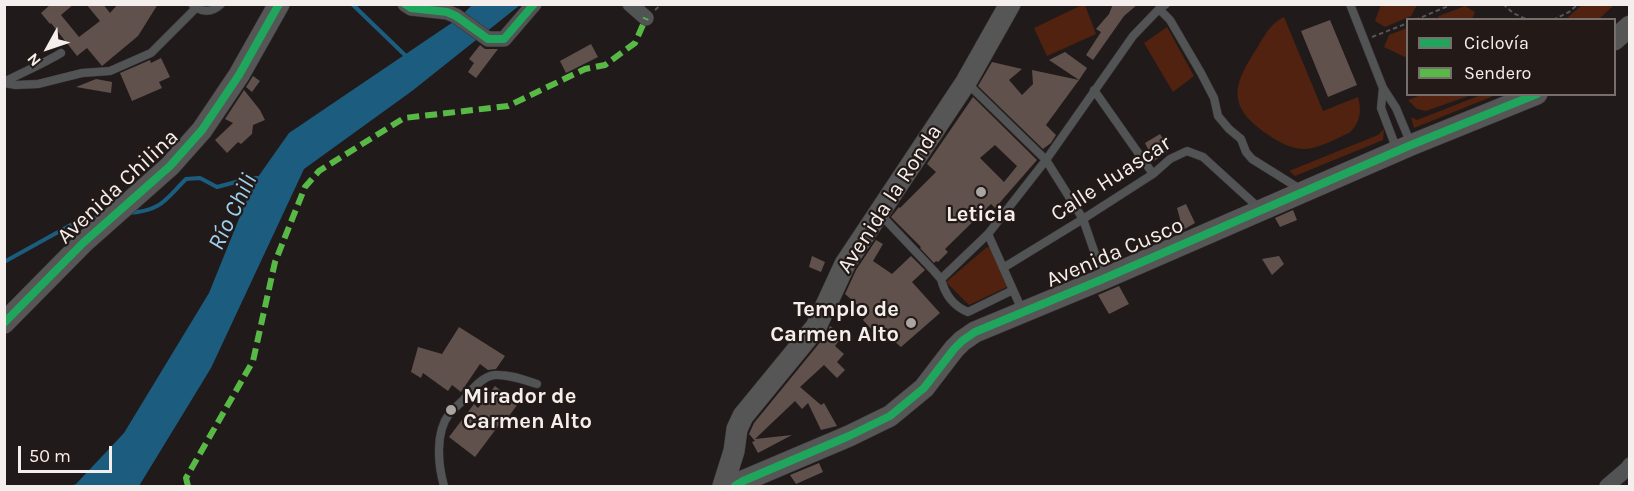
<!DOCTYPE html>
<html>
<head>
<meta charset="utf-8">
<style>
	body { margin:0 }
	#map { position:relative; width:1634px; height:491px; overflow:hidden; background:#201b1a; font-family:Karla,sans-serif }
	canvas { display:block }
	.frame { position:absolute; inset:0; border:6px solid #f4eeec; pointer-events:none }
	.legend { position:absolute; left:1406px; top:18px; width:210px; height:78px; box-sizing:border-box; background:#231a17; border:2px solid #776f6c; margin:0; padding:8px 10px; list-style:none; font-size:18px; color:#f4eeec }
	.legend li { display:flex; align-items:center; gap:12px; height:30px }
	.legend b { width:30px; border:2px solid #776f6c }
	.north { position:absolute; left:18px; top:18px; width:60px; height:60px; -webkit-text-stroke:4px #231a17; paint-order:stroke; rotate:230deg; font-size:16px; font-weight:700; line-height:24px; text-align:center; color:#f4eeec }
	.north::after { content:''; display:block; margin:auto; width:21px; height:27px; background:#f4eeec; clip-path:polygon(50% 0,100% 100%,50% 72%,0 100%) }
	.scale { position:absolute; left:18px; top:446px; width:94px; height:27px; box-sizing:border-box; border:3px solid #f4eeec; border-top:0; padding-left:8px; font-size:18px; line-height:21px; white-space:nowrap; color:#f4eeec; -webkit-text-stroke:4px #231a17; paint-order:stroke }
</style>
</head>
<body>
<div id="map">
<canvas width="1634" height="491"></canvas>
<div class="frame"></div>
<ul class="legend">
<li><b style="height:8px;background:#20a55d"></b>Ciclovía</li>
<li><b style="height:8px;background:#58b947"></b>Sendero</li>
</ul>
<div class="north">N</div>
<div class="scale">50 m</div>
</div>
<script>
const context = document.querySelector('canvas').getContext('2d');
context.lineJoin = 'round';
function fillPath(path, color) { context.fillStyle = color; context.fill(path, 'evenodd'); }
function stroke(path, color, width, dash) { context.strokeStyle = color; context.lineWidth = width; context.lineCap = dash ? 'butt' : 'round'; context.setLineDash(dash || []); context.stroke(path); }
function drawText(font, color, halo, rows, align = 'center') {
  context.font = font + ' Karla,sans-serif'; context.lineWidth = 4.5; context.setLineDash([]); context.textBaseline = 'middle'; context.strokeStyle = halo; context.fillStyle = color; for (const [text, x, y, turn = 0] of rows) {
    context.save(); context.translate(x, y); context.rotate((+turn || 0) * Math.PI / 180); context.textAlign = isNaN(turn) ? turn : align; if (halo) context.strokeText(text, 0, 0); context.fillText(text, 0, 0); context.restore();
  }
}
fillPath(new Path2D(`
	M1082,5H1085L1096,34L1047,56L1034,28Z
	M1381,5V4L1417,5L1411,16L1385,27L1375,21Z
	M1582,5V4L1614,5L1599,19H1570L1568,17Z
	M1465,6L1475,12L1472,19H1437L1439,16Z
	M1284,17L1323,111L1358,97C1362,111 1360,124 1349,133C1335,139 1320,148 1305,149C1290,149 1279,142 1267,134C1226,106 1233,85 1257,48C1264,36 1271,23 1284,17Z
	M1167,27L1194,76L1173,92L1144,43Z
	M1407,28V56L1405,57L1384,47L1389,35Z
	M1421,95V94L1471,95L1426,111L1417,109L1408,100Z
	M1481,95H1496L1414,128L1411,117L1417,120Z
	M1384,129L1383,140L1295,176L1289,171L1378,135Z
	M987,247L991,248L1009,286L969,305L946,282Z`), '#50220f');
fillPath(new Path2D(`
	M472,5H520L412,91L304,169L211,368L139,486H70L76,484L124,433L209,293L253,184L289,133L459,18Z`), '#1c5d7f');
stroke(new Path2D(`
	M352,4L408,58
	M129,213C161,211 165,200 186,179L200,178L217,187L251,178H261
	M4,262L78,221L98,217`), '#1c5d7f', 4);
fillPath(new Path2D(`
	M51,4H74L61,15L79,37L100,21L86,4H103L110,13L118,4H158L138,36L102,66L87,48L77,56L51,23L50,24L41,13Z
	M1113,4H1138L1124,16L1093,60L1086,55L1101,32L1096,29L1109,14Z
	M1330,20L1357,85L1328,97L1301,31Z
	M591,44L598,57L566,73L560,61Z
	M480,45L485,49H498L476,78L468,72L474,63L469,59Z
	M1065,52L1087,68L1079,80L1049,60Z
	M161,58L170,77L159,82L162,88L132,101L120,73L150,60L151,63Z
	M992,62L1022,69L1009,80L1022,95L1033,84L1032,70L1079,80L1046,125L1056,135L1051,143L1043,149L978,86Z
	M253,76L260,81L252,92L246,87Z
	M96,79L112,82L111,93L76,87Z
	M244,90L260,110L265,120L253,125L252,134L241,144L238,142L227,153L215,140L233,123L225,119Z
	M973,97L1037,160L995,208L991,204L945,249L948,252L938,262L936,261L934,263L920,248L921,247L891,217L899,207L900,208L936,172L927,164ZM995,145L1017,166L1004,182L980,158Z
	M1160,134L1170,150L1154,161L1145,143Z
	M1186,204L1195,223L1183,230L1177,208Z
	M1293,210L1297,220L1280,227L1275,218Z
	M876,240L883,244L873,261L892,274L911,256L925,270L912,282L940,313L901,347L877,327L873,331L863,320L868,314L845,294L856,270Z
	M812,256L825,262L821,272L809,267Z
	M1279,256L1284,264L1272,275L1262,259Z
	M1119,286L1129,304L1109,314L1098,295Z
	M830,326L843,335L835,346L844,354L837,362L845,370L837,378L824,365L800,387L821,405L824,403L837,426L821,430L808,403L802,409L795,401L755,439L792,435L758,453L752,442L755,441L749,434L754,423L826,335Z
	M459,327L505,356L496,369L488,370L480,364L461,392L452,385L448,391L423,373L421,378L411,372L418,347L442,354Z
	M495,386L507,396L510,393L520,401L501,427L499,425L475,457L449,437L474,404L478,408Z
	M819,463L823,472L796,484L790,475Z`), '#60514c');
const lane = new Path2D(`
	M192,4C201,13 212,13 221,4
	M1350,4L1383,88L1396,108L1411,144
	M1159,9L1170,20L1201,73L1214,98L1218,116L1229,129L1241,139L1246,152L1252,159L1300,189
	M4,82C23,72 43,64 61,53
	M4,83L16,85L38,84L82,73L110,71L151,53L196,8
	M968,84L1046,160L1083,219L1103,277
	M1383,88L1381,108L1397,150
	M1094,90L1153,174
	M880,214L934,271L941,279
	M988,234L1022,310
	M1003,268L1083,219L1153,174L1170,159L1187,151L1203,157L1259,208
	M1013,290L968,312C953,306 945,295 941,279L988,234L1046,160L1133,36L1159,9L1166,4
	M444,486C438,465 435,433 449,414C454,408 461,403 466,397C473,388 483,376 495,375C509,374 524,380 537,384`);
const street = new Path2D(`
	M405,4L411,8L447,12L456,16L488,39H504L534,4
	M630,4L646,18
	M1607,486L1627,469L1630,465`);
const secondary = new Path2D(`
	M1614,40L1630,26
	M4,323L83,243L170,166L202,130L239,75L279,4
	M723,486L734,451L737,429L743,416L816,327L845,264L966,82L1010,4
	M735,486L743,481L849,436L890,416L924,388L954,349L962,341L975,332L1103,279L1411,145L1537,94`);
stroke(lane, '#393534', 9);
stroke(street, '#393534', 16);
stroke(secondary, '#393534', 22);
stroke(new Path2D(`
	M1503,4L1513,13L1528,20
	M655,10L662,4
	M1415,20L1453,4
	M1553,20L1569,12L1578,4
	M1372,37L1408,23`), '#565555', 2, [4.5, 3]);
stroke(lane, '#525354', 8);
stroke(street, '#525354', 15);
stroke(secondary, '#565656', 21);
stroke(new Path2D(`
	M188,486L186,478L253,361L275,262L305,187L319,171L404,118L508,106L585,69L605,65L635,43L646,18`), '#58b947', 6, [12, 6]);
stroke(new Path2D(`
	M405,4L411,8L447,12L456,16L488,39H504L534,4
	M4,323L83,243L170,166L202,130L239,75L279,4
	M735,486L743,481L849,436L890,416L924,388L954,349L962,341L975,332L1103,279L1411,145L1537,94`), '#20a55d', 8);
for (const [x, y, r, color] of [
	[981,192,6,"#aaa4a2"],
	[911,323,6,"#aaa4a2"],
	[451,410,6,"#aaa4a2"]
]) { const dot = new Path2D(); dot.arc(x, y, r, 0, 2 * Math.PI); context.fillStyle = color; context.fill(dot); stroke(dot, '#231a17', 2); }
drawText('22px', '#f4eeec', '#231a17', [
	["Calle Huascar",1111,179,-33],
	["Avenida Chilina",118,187,-43],
	["Avenida la Ronda",890,199,-57],
	["Avenida Cusco",1115,253,-23]
]);
drawText('bold 22px', '#f4eeec', '#231a17', [
	["Leticia",981,215],
	["Templo de",899,310,"right"],
	["Carmen Alto",899,335,"right"],
	["Mirador de",463,397,"left"],
	["Carmen Alto",463,422,"left"]
]);
drawText('italic 24px', '#9cd1f3', '#231a17', [
	["Río Chili",233,212,-64]
]);
</script>
</body>
</html>
